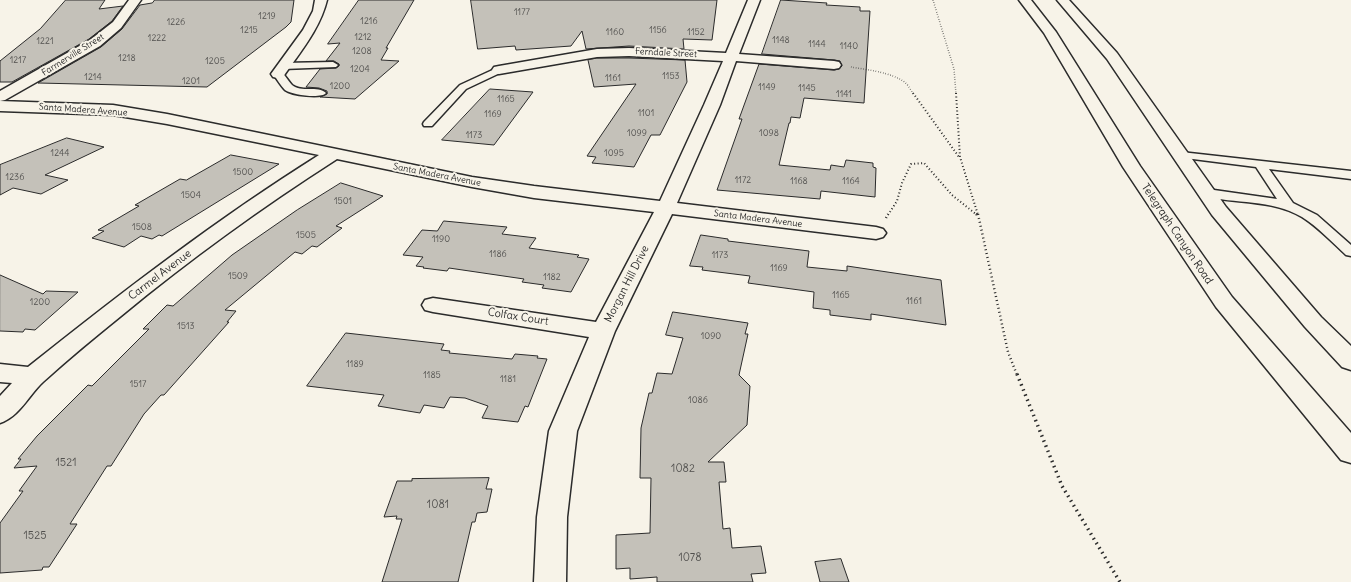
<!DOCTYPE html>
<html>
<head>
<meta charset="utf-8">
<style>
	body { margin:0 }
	canvas { display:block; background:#f7f3e8 }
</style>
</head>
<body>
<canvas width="1351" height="582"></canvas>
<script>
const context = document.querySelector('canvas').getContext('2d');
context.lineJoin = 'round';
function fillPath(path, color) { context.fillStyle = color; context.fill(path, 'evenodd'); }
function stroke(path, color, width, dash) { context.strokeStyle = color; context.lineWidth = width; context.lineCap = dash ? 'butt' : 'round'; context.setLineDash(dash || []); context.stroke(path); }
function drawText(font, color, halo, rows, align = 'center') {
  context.font = font + ' Delius,sans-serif'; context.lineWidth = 4; context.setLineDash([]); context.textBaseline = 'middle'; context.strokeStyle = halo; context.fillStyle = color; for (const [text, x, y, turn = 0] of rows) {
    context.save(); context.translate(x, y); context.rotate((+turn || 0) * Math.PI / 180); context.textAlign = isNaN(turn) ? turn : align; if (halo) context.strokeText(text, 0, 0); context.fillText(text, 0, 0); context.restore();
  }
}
const building = new Path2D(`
	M66,0H105L99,9L123,6L112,21L89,39L12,82H0V61L40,29Z
	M155,0H294L291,22L286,27L207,87L38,83L101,47L122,29L140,5L152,3Z
	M359,0H414L386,48H388L381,60L399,61L355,99L320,97L327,94V91L319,88L306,87L320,69L336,68L339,66V64L334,61H326L340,43L328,44Z
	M471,0H717L712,40L683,39L684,49L629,46L586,49L582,31L571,46L516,50L515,46L478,49Z
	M781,0L827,3L826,5L860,7V11H870L864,103L804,98L800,118L791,117L790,123H789L779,165L830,170L831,165L844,167L846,160L873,163V167L876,168L875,197L821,191L820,199L717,190L742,119H739L759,64L834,70L839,69L842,66L840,61L834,60L762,54Z
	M597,58H629L685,60L687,82L660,135H651L634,167L592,163L596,157L587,156L636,84L594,87L588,60Z
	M490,89L533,92L494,145L442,140Z
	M67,138L104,147L45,175L68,180L41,194L13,188L0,195V165Z
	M231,155L279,164L162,236L159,235L152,239L141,236L124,247L92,238L104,231L98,230L139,206L135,205L180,179L186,180Z
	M341,183L383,196L336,226L342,228L317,247L312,246L302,254L295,252L225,310L236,311L227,322H229L164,395H161L144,414L111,466H107L70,524H77L49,567H43L42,570L0,573V523L23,491H19L37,466L14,468L21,459H18L37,436L88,385L92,386L149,329H143L167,305L173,306L232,255L297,210Z
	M444,221L507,227L502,234L536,238L529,248L579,255L577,257L589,259L571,292L542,288L544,285L522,282L524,279L449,268L447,271L423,268L424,267L416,266L423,257L403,255L422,230L437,231Z
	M701,235L728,239V241L809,251L807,267L847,271V266L941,280L946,325L871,314V320L830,315V310L813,308L814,292L748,283L750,276L702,270L703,267L690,266Z
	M0,275L43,294L46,291L78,292L35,330L25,329L23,332L0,331Z
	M673,312L748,323L745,334H748L739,375L750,386L747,425L708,462H724L726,482H719L723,529L730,528L732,548L761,546L766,573L751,574L753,582H657V577L630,579V568L616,569V535L650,533L651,478H640L641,428L649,393H652L657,373L672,374L683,338L666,335Z
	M346,333L444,344L441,350L450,351L449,353L512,359L515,354L538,356L537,358L547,359L528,407L525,406L518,422L482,418L488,406L465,398L450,397L444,408L424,405L420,413L378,406L384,395L307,386Z
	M489,478L486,489H492L487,512L477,513L475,522H472L458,582H382L402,519H396L397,516L384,517L397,481H412V479Z
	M841,559L849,582H820L815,562Z`);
fillPath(building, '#c4c1b9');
stroke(building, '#2b2b2b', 1);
const service = new Path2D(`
	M333,62L338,65L336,67L283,69L278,66L283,63Z
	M499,67L502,68L504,70L502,72L466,89L432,126H424L423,124L424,122L460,85Z
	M278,71C285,73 287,80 292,85C301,93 318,85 326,93C321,99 292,95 285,90C281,86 277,79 273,74Z
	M1181,152L1351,171V179L1269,169L1293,203L1317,215L1351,245V256L1346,255C1332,242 1318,227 1302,217C1271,199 1235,204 1203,196L1201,193L1203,190L1207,189L1277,199L1256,167L1177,157L1175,155L1177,153Z`);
const minor = new Path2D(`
	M129,0H141L121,28L100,46L5,100L0,101V91L90,40L113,22Z
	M315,0H327C320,29 300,52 283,77L278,78L273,77L271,74L303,30L313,11Z
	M748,0H760L739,54L834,61L839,62L841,65L839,68L834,69L736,61L720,105L677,203L876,227L883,229L886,233L883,237L876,239L672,214L615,331L577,431L567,517L566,582H534L537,517L549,431L589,337L433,312L425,310L422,305L425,300L433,298L596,322L654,212L534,198L472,187L337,159C262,207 190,259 121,316C95,337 68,359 43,382C29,395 19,417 0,423V396L12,383L0,382V364L28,367C122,292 217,219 319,155L167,124L113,115L0,111V101L113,105L167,114L472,177L534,186L660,201L704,105L723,61L629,56L597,57L499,74L494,73L492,70L494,67L499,66L597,49L629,48L726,53Z`);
const primary = new Path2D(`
	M1019,0H1031L1056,32L1140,166L1232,297L1351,433V463L1341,460L1216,307L1123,167L1044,33Z
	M1057,0H1069L1117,53L1226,207L1321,317L1351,346V370L1342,367L1305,327L1212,215L1107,59Z`);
stroke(service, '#2b2b2b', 3);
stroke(minor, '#2b2b2b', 3);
stroke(primary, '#2b2b2b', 3);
stroke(new Path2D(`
	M933,0L954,69L956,94
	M851,67C868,70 889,72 903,81C908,84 911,90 913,94`), '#2b2b2b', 1.5, [0.5, 2]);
stroke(new Path2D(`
	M913,93L959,157
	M956,93L960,157L978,215
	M888,215L897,201L902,183L911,164L924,163L952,195L977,215`), '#2b2b2b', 2, [1, 2.5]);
stroke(new Path2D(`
	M976,214L978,216
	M978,214L1008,352L1017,375
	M886,218L888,214`), '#2b2b2b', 2.5, [1, 3]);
stroke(new Path2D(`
	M1017,374L1062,486L1120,582`), '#2b2b2b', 3.5, [1.5, 4]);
fillPath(service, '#f7f3e8');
fillPath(minor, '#f7f3e8');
fillPath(primary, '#f7f3e8');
drawText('9px', '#51504e', null, [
	["1177",522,12],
	["1219",267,16],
	["1216",369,21],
	["1226",176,22],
	["1215",249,30],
	["1156",658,30],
	["1160",615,32],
	["1152",696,32],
	["1212",363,37],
	["1222",157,38],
	["1148",781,40],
	["1221",45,41],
	["1144",817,44],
	["1140",849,46],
	["1208",362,51],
	["1218",127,58],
	["1217",18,60],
	["1205",215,61],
	["1204",360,69],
	["1153",671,76],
	["1214",93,77],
	["1161",613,78],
	["1201",191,81],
	["1200",340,86],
	["1149",767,87],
	["1145",807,88],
	["1141",844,94],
	["1165",506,99],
	["1101",646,113],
	["1169",493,114],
	["1099",637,133],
	["1098",769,133],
	["1173",474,135],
	["1244",60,153],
	["1095",614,153],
	["1500",243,172],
	["1236",15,177],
	["1172",743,180],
	["1168",799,181],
	["1164",851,181],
	["1504",191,195],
	["1501",343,201],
	["1508",142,227],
	["1505",306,235],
	["1190",441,239],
	["1186",498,254],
	["1173",720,255],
	["1169",779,268],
	["1509",238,276],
	["1182",552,277],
	["1165",841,295],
	["1161",914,301],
	["1200",40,302],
	["1513",186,326],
	["1090",711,336],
	["1189",355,364],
	["1185",432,375],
	["1181",508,379],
	["1517",138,384],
	["1086",698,400]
]);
drawText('9px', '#2b2b2b', '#f7f3e8', [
	["Ferndale Street",666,53,3],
	["Farmerville Street",73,55,-32],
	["Santa Madera Avenue",83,110,4],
	["Santa Madera Avenue",437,175,11],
	["Santa Madera Avenue",758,219,7]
]);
drawText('11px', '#2b2b2b', '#f7f3e8', [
	["Telegraph Canyon Road",1177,234,56],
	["Carmel Avenue",160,275,-37],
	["Morgan Hill Drive",627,284,-63],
	["Colfax Court",518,317,9]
]);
drawText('11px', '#51504e', null, [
	["1521",66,463],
	["1082",683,469],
	["1081",438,505],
	["1525",35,536],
	["1078",690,558]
]);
</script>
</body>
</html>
